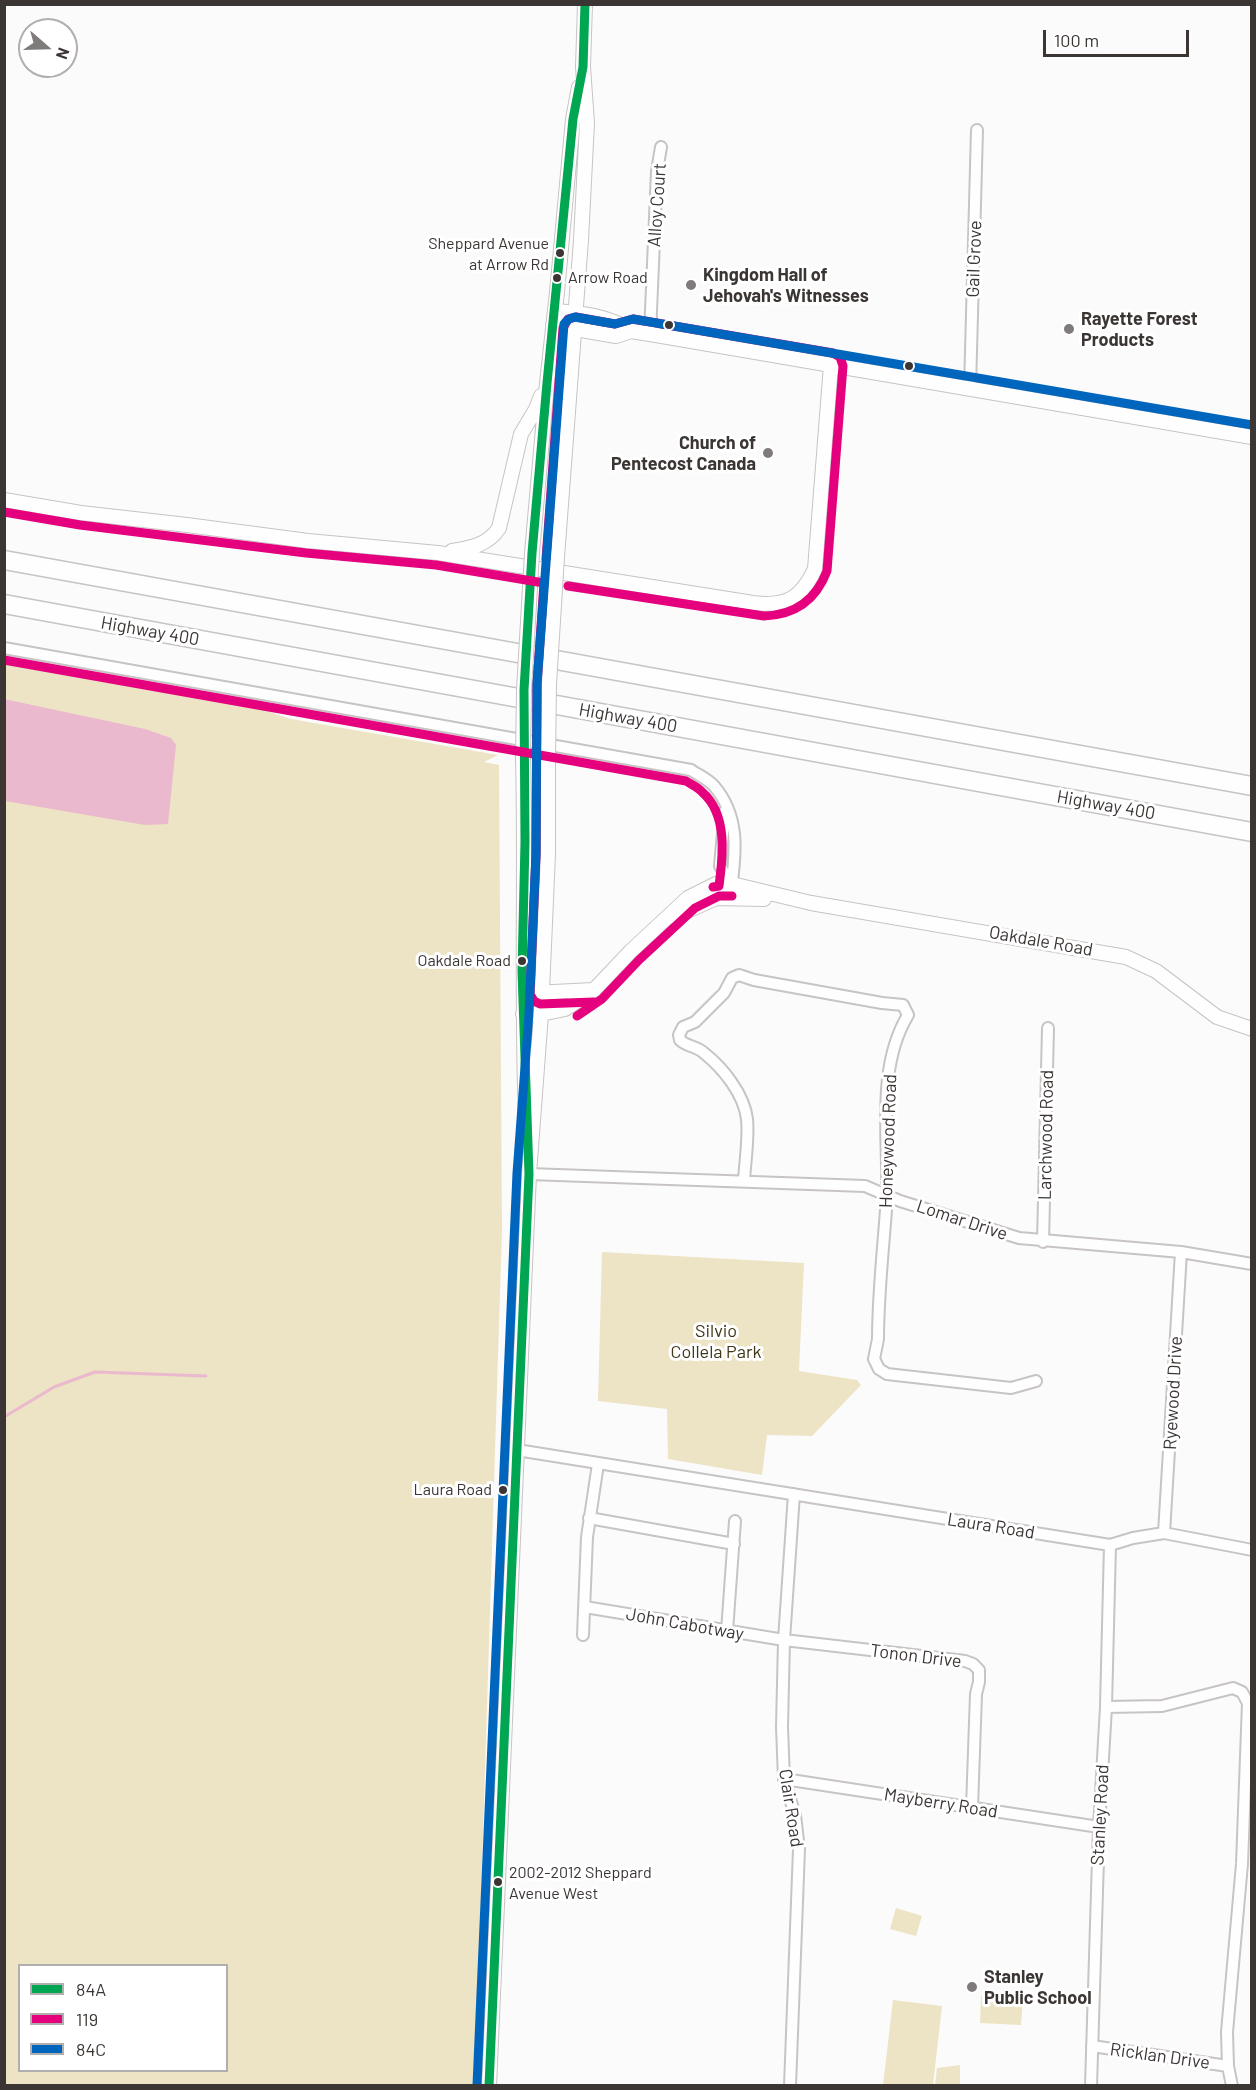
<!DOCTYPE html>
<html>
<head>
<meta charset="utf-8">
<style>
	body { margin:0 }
	#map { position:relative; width:1256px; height:2090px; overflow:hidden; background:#fcfbfb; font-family:Barlow,sans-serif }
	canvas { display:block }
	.frame { position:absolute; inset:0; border:6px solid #3b3634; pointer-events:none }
	.legend { position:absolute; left:18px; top:1964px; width:210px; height:108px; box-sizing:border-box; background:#fff; border:2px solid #b1afae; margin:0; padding:8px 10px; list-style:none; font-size:18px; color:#3b3634 }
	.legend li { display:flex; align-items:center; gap:12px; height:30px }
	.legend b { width:30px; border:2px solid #b1afae }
	.north { position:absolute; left:18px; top:18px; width:60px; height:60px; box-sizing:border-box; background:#fff; border:2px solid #b1afae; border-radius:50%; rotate:110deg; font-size:16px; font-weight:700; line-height:24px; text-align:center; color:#3b3634 }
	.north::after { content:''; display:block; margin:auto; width:21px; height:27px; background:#7f7b7a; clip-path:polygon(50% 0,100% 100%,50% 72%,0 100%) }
	.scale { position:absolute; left:1043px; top:30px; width:146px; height:27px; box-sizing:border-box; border:3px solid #3b3634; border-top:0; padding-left:8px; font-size:18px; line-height:21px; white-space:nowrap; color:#3b3634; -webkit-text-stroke:4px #fff; paint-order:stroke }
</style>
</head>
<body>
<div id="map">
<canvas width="1256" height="2090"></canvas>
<div class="frame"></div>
<ul class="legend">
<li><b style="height:8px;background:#00a651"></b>84A</li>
<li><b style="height:8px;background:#e5007d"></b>119</li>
<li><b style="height:8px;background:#0065bd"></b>84C</li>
</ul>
<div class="north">N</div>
<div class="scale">100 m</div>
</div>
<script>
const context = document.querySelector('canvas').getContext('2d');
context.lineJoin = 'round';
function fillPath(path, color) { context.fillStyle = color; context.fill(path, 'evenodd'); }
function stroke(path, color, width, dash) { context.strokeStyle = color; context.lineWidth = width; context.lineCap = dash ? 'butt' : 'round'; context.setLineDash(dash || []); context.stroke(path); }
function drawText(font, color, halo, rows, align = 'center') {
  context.font = font + ' Barlow,sans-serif'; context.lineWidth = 6; context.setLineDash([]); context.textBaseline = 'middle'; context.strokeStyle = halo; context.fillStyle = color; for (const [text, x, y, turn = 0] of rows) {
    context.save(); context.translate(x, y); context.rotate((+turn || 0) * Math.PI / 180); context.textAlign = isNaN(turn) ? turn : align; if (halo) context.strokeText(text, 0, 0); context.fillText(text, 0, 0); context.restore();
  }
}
fillPath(new Path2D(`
	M5,660L223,697L291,719L498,755L484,762L499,765L502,1229L477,2024L482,2052L477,2085H5ZM20,1966H226V2070H20Z
	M602,1252L804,1263L799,1371L857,1380L861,1385L812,1436L767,1435L762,1475L668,1459L667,1409L598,1401Z
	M896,1908L922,1916L916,1936L890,1929Z
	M981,1996L1023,1998L1021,2025L980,2023Z
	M893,2000L942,2006L933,2085H883Z
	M960,2065V2085H966H935L937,2068Z`), '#ede3c5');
fillPath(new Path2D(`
	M4,699L145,729L171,738L176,745L168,824L145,825L5,801Z`), '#eab9cd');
stroke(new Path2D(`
	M4,1417L54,1387L95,1372L206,1376`), '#eab9cd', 3);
const street = new Path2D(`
	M650,334L657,171L661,147
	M970,388L977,130
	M4,648L691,770C698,775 708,779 714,786C740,816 736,853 731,889
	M725,811L720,866L732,884
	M529,1174L865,1186L900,1201L1019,1238L1181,1252L1252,1264
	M744,1181C745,1161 749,1139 747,1119C744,1094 723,1068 704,1053C697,1046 687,1047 680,1040L679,1035L683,1027L695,1022L724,993L732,978L739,975L754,980L882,1003L903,1005L908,1015C876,1068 889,1137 887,1196C884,1243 878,1291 878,1339L874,1359L879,1369L887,1374L1011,1388L1036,1381
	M1043,1242L1048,1028
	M517,1450L1110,1545L1133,1538L1164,1533L1252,1550
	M589,1518L734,1544
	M1164,1533L1181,1252
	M585,1607L784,1640L965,1661L973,1664L979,1670V1682L976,1694L972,1808
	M727,1631L735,1521
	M583,1635L587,1537L598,1464
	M1106,1707L1162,1706L1233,1688L1242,1692L1248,1703L1242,1864L1227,2032L1228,2066L1232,2086
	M784,1779L1099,1827
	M1092,2046L1228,2066
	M790,2086L799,1849L795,1815L784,1779L782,1727L784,1640L794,1494
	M1091,2086L1099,1827L1106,1707L1110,1545`);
const secondary = new Path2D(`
	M555,311C581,313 609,316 631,331
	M553,325L616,336L631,331L650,334L1252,437
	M4,500L81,513L187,525L308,541L438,553L753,603C786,607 801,599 815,569L831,365
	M452,551C471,548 488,545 499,528L521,434L536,409L541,396
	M532,553L547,383L557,292L573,119L579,87
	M557,557L581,240L587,123L583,67L585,4
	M523,757C526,877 521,997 526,1118
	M674,917L716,898L764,899
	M534,993L593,990
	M523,1014H541L565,1009L594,990L631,951L688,898L716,884H732L811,903L1126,957L1156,971L1217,1017L1252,1029
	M489,2086L529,1174L541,1014L548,854V762`);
const highway = new Path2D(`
	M4,560L1252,786
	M4,604L1252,832`);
stroke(street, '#c7c4c3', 14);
stroke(secondary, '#c7c4c3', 16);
stroke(highway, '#c7c4c3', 21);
stroke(street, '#fffefe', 10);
stroke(secondary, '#fffefe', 14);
stroke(highway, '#fffefe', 18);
const secondaryBridge = new Path2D(`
	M523,757L524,690L532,553
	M548,762L549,684L557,557`);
stroke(secondaryBridge, '#c7c4c3', 16, []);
stroke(secondaryBridge, '#fffefe', 14);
stroke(new Path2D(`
	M489,2086L529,1174L522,971L525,842L524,690L532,553L547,383L573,119L583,67L585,4`), '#00a651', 9);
stroke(new Path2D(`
	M4,512L80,525L306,553L436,565L544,583L537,684L536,854L530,994L534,1001L540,1004L594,1002
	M546,559L563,328L568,319L576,317L615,324L633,319L833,353L840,357L843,366L827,571C816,600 795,615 764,616L568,586
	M4,660L686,781C692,785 698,787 702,792C728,814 723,856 719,886L713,887
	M577,1016L602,999L639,960L695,908L719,896H732`), '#e5007d', 9);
stroke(new Path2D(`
	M477,2085L517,1173L529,1013L536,854L537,683L564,324L569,319L575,317L615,324L633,319L1252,425`), '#0065bd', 9);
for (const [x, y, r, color] of [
	[560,253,5,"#3b3634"],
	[557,278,5,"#3b3634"],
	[691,285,6,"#7f7b7a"],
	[669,325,5,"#3b3634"],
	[1069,329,6,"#7f7b7a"],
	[909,366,5,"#3b3634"],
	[768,453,6,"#7f7b7a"],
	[522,961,5,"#3b3634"],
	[503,1490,5,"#3b3634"],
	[498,1882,5,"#3b3634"],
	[972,1987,6,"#7f7b7a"]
]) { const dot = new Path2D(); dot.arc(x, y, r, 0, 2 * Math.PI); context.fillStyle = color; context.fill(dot); stroke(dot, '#fff', 2); }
drawText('16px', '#3b3634', '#fff', [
	["Sheppard Avenue",549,244],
	["at Arrow Rd",549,265],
	["Arrow Road",568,278,"left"],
	["Oakdale Road",511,961],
	["Laura Road",492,1490],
	["2002-2012 Sheppard",509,1873,"left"],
	["Avenue West",509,1894,"left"]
], 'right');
drawText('18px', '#3b3634', '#fff', [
	["Alloy Court",657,205,-86],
	["Gail Grove",974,259,-88],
	["Highway 400",150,631,10],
	["Highway 400",628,718,10],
	["Highway 400",1106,805,10],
	["Oakdale Road",1041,941,10],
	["Larchwood Road",1046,1135,-89],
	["Honeywood Road",888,1141,-88],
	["Lomar Drive",962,1220,18],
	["Ryewood Drive",1173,1393,-87],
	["Laura Road",991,1526,9],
	["John Cabotway",685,1624,10],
	["Tonon Drive",916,1656,7],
	["Mayberry Road",941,1803,9],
	["Clair Road",791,1808,81],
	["Stanley Road",1100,1815,-87],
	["Ricklan Drive",1160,2056,8]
]);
drawText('bold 18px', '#3b3634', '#fff', [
	["Kingdom Hall of",703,275],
	["Jehovah's Witnesses",703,296],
	["Rayette Forest",1081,319],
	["Products",1081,340],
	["Church of",756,443,"right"],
	["Pentecost Canada",756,464,"right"],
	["Stanley",984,1977],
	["Public School",984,1998]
], 'left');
drawText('18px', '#3f3517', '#fff', [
	["Silvio",716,1331],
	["Collela Park",716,1352]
]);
</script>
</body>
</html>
